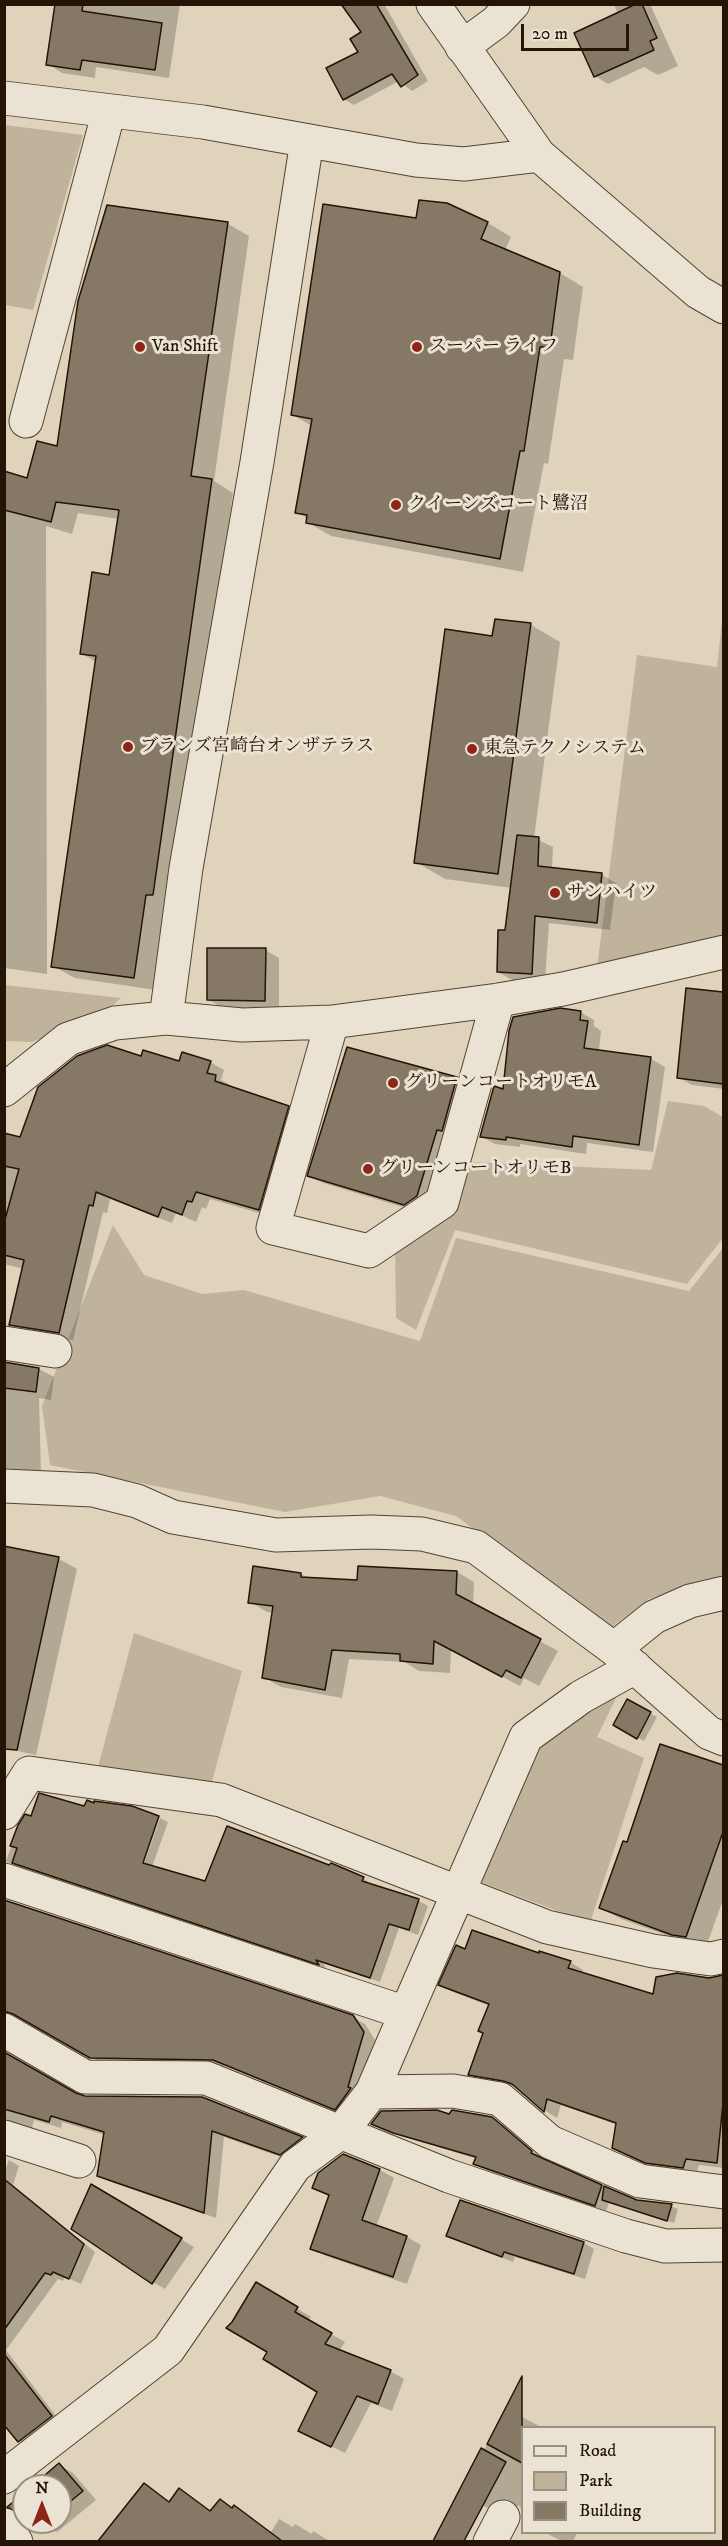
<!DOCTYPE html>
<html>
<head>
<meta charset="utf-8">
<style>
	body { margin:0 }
	#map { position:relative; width:728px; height:2546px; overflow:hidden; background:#dfd4bb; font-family:"IM FELL DW Pica",serif }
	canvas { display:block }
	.frame { position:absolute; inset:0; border:6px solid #241405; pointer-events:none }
	.legend { position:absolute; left:521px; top:2426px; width:195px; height:108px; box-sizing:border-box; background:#eae3d3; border:2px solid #9b9081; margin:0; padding:8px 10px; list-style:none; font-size:18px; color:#241405 }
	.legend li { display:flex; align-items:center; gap:12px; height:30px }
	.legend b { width:30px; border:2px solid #9b9081 }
	.north { position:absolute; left:12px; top:2474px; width:60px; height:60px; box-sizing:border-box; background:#eae3d3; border:2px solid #9b9081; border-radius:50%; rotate:0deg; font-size:16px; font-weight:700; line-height:24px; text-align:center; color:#241405 }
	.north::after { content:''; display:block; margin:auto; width:21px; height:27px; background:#8f2418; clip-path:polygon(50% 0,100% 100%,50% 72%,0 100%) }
	.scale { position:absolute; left:521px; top:24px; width:108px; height:27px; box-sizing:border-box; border:3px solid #241405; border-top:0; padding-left:8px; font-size:18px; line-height:21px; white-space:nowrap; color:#241405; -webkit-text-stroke:4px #eae3d3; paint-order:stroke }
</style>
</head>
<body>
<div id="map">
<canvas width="728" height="2546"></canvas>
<div class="frame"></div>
<ul class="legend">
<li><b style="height:8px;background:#eae3d3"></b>Road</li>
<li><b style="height:16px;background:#bfb39c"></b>Park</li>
<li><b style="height:16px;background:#857864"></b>Building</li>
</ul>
<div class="north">N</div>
<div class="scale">20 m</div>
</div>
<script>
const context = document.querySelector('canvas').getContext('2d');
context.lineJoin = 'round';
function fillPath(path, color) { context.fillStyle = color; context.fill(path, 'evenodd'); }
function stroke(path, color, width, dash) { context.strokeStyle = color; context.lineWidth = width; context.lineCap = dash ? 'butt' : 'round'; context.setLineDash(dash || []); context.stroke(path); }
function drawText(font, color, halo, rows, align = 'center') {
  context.font = font + ' "IM FELL DW Pica","Noto Serif JP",serif'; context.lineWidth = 6; context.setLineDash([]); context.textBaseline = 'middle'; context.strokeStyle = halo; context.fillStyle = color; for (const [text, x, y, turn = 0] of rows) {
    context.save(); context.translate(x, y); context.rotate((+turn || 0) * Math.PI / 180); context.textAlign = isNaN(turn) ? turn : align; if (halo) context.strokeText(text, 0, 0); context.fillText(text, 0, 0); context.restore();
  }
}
fillPath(new Path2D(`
	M5,125L83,135L33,310L5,305Z
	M723,611V938L597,968L637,655L717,667Z
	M4,985L121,998L105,1012L32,1042L5,1041Z
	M668,1101L704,1106L723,1117V1238L687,1284L455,1230L416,1330L396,1318L395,1244L453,1214L469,1162L651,1170Z
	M113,1225L144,1275L202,1294L244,1290L420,1341L456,1238L689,1291L723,1248V1575L649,1599L608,1630L456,1516L380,1496L285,1512L50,1465L42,1406Z
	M134,1633L242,1671L211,1785L98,1767Z
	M617,1696L597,1737L644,1758L590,1923L475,1880L536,1743Z`), '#bfb39c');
fillPath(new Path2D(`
	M56,4H180L169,78L96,67L95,78L62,73L48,64Z
	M342,4H384L428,81L412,91L399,81L354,105L344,99L360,53L363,32Z
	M614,4H650L678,66L658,75L644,67L608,84L595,76L618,14Z
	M418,220L488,223L511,237L505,250L560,273L583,287L573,360L564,359L548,464L544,463L523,572L331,536L307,522L308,519L297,512L312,426L293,415Z
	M228,224L249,236L214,481L233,493L174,907L156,990L75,978L53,966L96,662L81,653L111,577L119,519L78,513L72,534L46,526L47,974L4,968V473L28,479L58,447Z
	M531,625L560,642L534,838L553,847L552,869L602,875L616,883L610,930L549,923L545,981L512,980L498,972L512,888L445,879L416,862L493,638Z
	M265,950L279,958V1008H223L209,1000Z
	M688,990L724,994V1089L692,1085L678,1077Z
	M580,1012L594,1020V1026L601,1031L599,1051L651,1059L665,1067L653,1152L587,1143L586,1154L520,1144V1147L495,1144L481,1136L505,1091Z
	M348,1049L457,1078L471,1086L430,1204L419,1212L323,1183L309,1175Z
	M142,1058L180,1063L210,1062L224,1070L221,1080L229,1084V1087L288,1107L302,1115L273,1217L210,1199L206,1209L202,1207L196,1222L176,1213L172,1223L110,1199L107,1213L103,1212L73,1340L25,1332L11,1324L24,1269L4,1264V1135L21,1139Z
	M4,1364L39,1369L54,1377L51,1400L39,1398L41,1475L4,1474Z
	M59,1559L77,1569L36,1755L4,1748Z
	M359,1567L457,1572L474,1582L473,1605L558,1651L539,1686L524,1678L520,1686L451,1650L450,1673L419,1671L405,1662L349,1659L342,1698L281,1687L263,1677L274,1613L267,1612L250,1602L301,1574L308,1578L358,1581Z
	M627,1701L657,1717L644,1741L615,1725Z
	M661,1746L724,1767V1897L706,1947L694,1945L621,1919L601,1908L628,1844Z
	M160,1818L168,1822L152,1867L206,1883L363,1878L372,1885L419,1901L428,1906L418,1935L399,1928L380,1982L323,1963L326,1968L16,1867L6,1861L19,1826L142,1870Z
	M4,1900L352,2017L365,2024L375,2040L360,2094L347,2115L226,2066L103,2064L26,2020L16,2017L4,2022Z
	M466,1951L540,1955L570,1962L583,1970L582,1974L654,1996L724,1976V2168L699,2165L696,2174L660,2170L613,2148L618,2125L561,2105L557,2118L544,2110L517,2087L483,2081L470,2074L484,2032L490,2006L453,1992L440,1985Z
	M4,2053L76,2095L85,2097L202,2098L313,2145L292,2161L224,2137L216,2218L111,2182L99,2175L105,2135L62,2122L61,2128L34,2120L32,2128L13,2124L4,2129Z
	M450,2116L491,2118L503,2125L542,2159L637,2201L671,2206L678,2209L674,2223L609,2203L606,2211L486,2170L475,2164L477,2159L383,2130L373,2124Z
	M9,2160L19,2166L13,2185L95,2252L81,2284L65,2277L63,2281L58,2279L6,2350L62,2424L31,2448L19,2441L4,2422V2174Z
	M380,2170L394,2178L376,2227L407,2237L421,2245L407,2284L326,2256L312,2248L330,2197L314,2188Z
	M92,2186L194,2247L165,2289L153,2282Z
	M448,2236L584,2243L594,2249L585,2279L515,2257L513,2262Z
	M256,2284L311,2317L308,2321L345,2342L339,2351L390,2371L404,2379L392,2411L371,2403L345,2453L314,2438L319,2391L269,2352Z
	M507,2409L543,2428H522V2513L520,2506H517L508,2508L502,2515L459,2494Z
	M59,2465L73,2473L96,2500L57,2532L37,2522H60V2486H34Z
	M144,2485L170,2502L179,2490L211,2511L220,2501L234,2508L235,2507L271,2532L279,2519L293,2527L295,2524L312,2534L313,2531L331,2542H100Z
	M543,2532H577L573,2542H564Z`), '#0003');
const building = new Path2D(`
	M55,4H83L82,11L162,23L155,70L82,60L80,70L46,65Z
	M341,4H376L418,75L401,87L392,74L343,100L326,68L358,52L350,39L361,32Z
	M636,4H642L657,38L650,41L654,50L594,77L574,33Z
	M419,200L447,203L488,222L481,239L560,272L550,347H540L524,451H520L500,559L306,523L307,515L295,513L312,419L291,415L323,204L416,218Z
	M107,205L228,222L191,476L212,479L153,895H146L134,978L51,967L96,656L80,654L92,572L109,575L119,510L56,502L51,522L4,510V471L27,478L37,441L57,446L78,301Z
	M495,619L531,623L498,874L414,863L445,629L492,636Z
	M517,835L539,837L538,866L602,873L597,923L535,916L532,974L497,972L498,930H505Z
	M207,948H266L265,1001L207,1000Z
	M686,988L723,992V1084L677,1078Z
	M560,1008L581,1011L580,1020L588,1021L584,1048L651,1057L639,1145L573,1136L572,1147L506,1137V1140L480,1137L494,1086L503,1089L509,1031L513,1017Z
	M107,1045L141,1056L143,1050L179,1061L182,1052L211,1061L207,1073L216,1075L215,1081L289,1106L259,1210L196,1192L192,1202L187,1201L182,1215L162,1207L158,1217L96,1192L93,1206L89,1205L59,1333L9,1325L24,1260L4,1255V1223L19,1169L4,1166V1133L20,1137L38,1087L77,1056Z
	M347,1047L457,1077L442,1131L437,1130L417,1196L404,1205L307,1176Z
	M4,1362L39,1368L36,1392L4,1388Z
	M4,1546L59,1557L17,1750L4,1749Z
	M253,1566L301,1573V1577L357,1580L358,1566L457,1571L456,1594L541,1639L521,1678L506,1670L502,1677L434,1641L433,1664L400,1661V1654L332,1650L325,1690L262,1678L273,1606L248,1603Z
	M627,1699L651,1712L637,1739L613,1725Z
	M660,1744L723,1765V1832L686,1937L672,1935L599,1908L623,1841L627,1842Z
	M39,1793L84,1806L87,1800L94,1803V1801L132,1806L159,1816L143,1863L205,1881L227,1826L329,1865L331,1863L364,1877L362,1881L419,1899L409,1930L389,1924L370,1978L316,1960L319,1965L12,1863L17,1848L10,1846L18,1825L25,1814L31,1816Z
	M4,1900L353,2015L364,2032L348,2087L351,2088L335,2110L213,2060L90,2058L13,2014L4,2011Z
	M472,1930L539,1953V1951L571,1961L568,1968L653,1994L656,1977L677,1973L709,1978L723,1975V2103L717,2163L686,2159L683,2168L645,2163L612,2148L616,2123L547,2099L544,2112L512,2084L503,2081L468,2075L483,2033L478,2031L489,2004L438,1985L456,1945L465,1949Z
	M4,2052L76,2093L85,2096L202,2097L303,2137L280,2155L212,2131L204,2213L97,2176L104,2132L51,2116L49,2122L4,2109Z
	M437,2110L449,2114L452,2110L492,2117L532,2151L531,2153L602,2185L595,2206L473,2164L476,2157L393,2133L371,2124L381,2111Z
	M343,2154L380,2169L362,2220L407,2236L393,2277L310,2249L329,2195L312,2188L318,2173Z
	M4,2179L84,2244L69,2279L53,2272L51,2275L45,2273L4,2330Z
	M91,2184L182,2238L152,2284L71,2229Z
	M604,2186L637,2200L672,2204L667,2221L602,2200Z
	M460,2200L584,2242L574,2274L504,2252L502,2257L446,2236Z
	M256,2282L298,2307L295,2312L332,2333L325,2344L391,2370L378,2404L357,2396L331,2447L298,2431L317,2392L263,2359L267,2352L226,2328L232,2322Z
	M4,2354L52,2416L18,2442L4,2425Z
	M522,2376V2463L487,2444Z
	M481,2448L506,2462L464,2541H433Z
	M59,2463L83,2491L60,2510V2486H32Z
	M144,2483L169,2502L179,2488L210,2511L220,2499L232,2508L234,2505L282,2541H98Z
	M24,2493V2515H20L7,2507Z`);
fillPath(building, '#857864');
stroke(building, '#241405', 1.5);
const minor = new Path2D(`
	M433,4L539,155L698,292L724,307
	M462,47L496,22L513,4
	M4,98L203,122L416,160L464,164L539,155
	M26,421L109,111
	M166,1018L186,868L257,462L307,141
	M332,1022L273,1228L369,1251L442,1202L498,1000
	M4,1090L68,1039L115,1023L166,1018L242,1025L332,1022L498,1000L563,989L724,952
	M4,1343L55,1351
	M4,1486L93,1490L137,1501L173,1517L276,1535L371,1532L422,1534L476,1547L614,1649L709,1733L724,1739
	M614,1649L654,1617L690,1601L724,1593
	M4,1813L29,1773L221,1800L547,1927L653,1951L711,1959L724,1956
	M4,1880L406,2013L372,2092L341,2132L295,2166L168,2350L4,2477
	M406,2013L526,1737L581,1697L635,1667
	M4,2030L85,2077L206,2078L449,2176L626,2236L665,2246L724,2245
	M372,2092L453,2091L500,2099L550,2142L640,2181L724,2192
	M4,2137L79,2161
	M4,2525L16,2542
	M490,2542L503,2517`);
stroke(minor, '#534432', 35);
stroke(minor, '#eae3d3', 33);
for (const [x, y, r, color] of [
	[140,347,6,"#8f2418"],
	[417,347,6,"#8f2418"],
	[396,505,6,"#8f2418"],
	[128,747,6,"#8f2418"],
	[472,749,6,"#8f2418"],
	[555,893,6,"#8f2418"],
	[393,1083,6,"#8f2418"],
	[368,1169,6,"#8f2418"]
]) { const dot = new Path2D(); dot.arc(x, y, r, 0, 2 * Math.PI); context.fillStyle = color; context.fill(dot); stroke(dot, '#eae3d3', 2); }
drawText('18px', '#241405', '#eae3d3', [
	["Van Shift",152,347],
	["スーパー ライフ",429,347],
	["クイーンズコート鷺沼",408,505],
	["ブランズ宮崎台オンザテラス",140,747],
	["東急テクノシステム",484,749],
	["サンハイツ",567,893],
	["グリーンコートオリモA",405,1083],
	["グリーンコートオリモB",380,1169]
], 'left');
</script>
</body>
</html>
